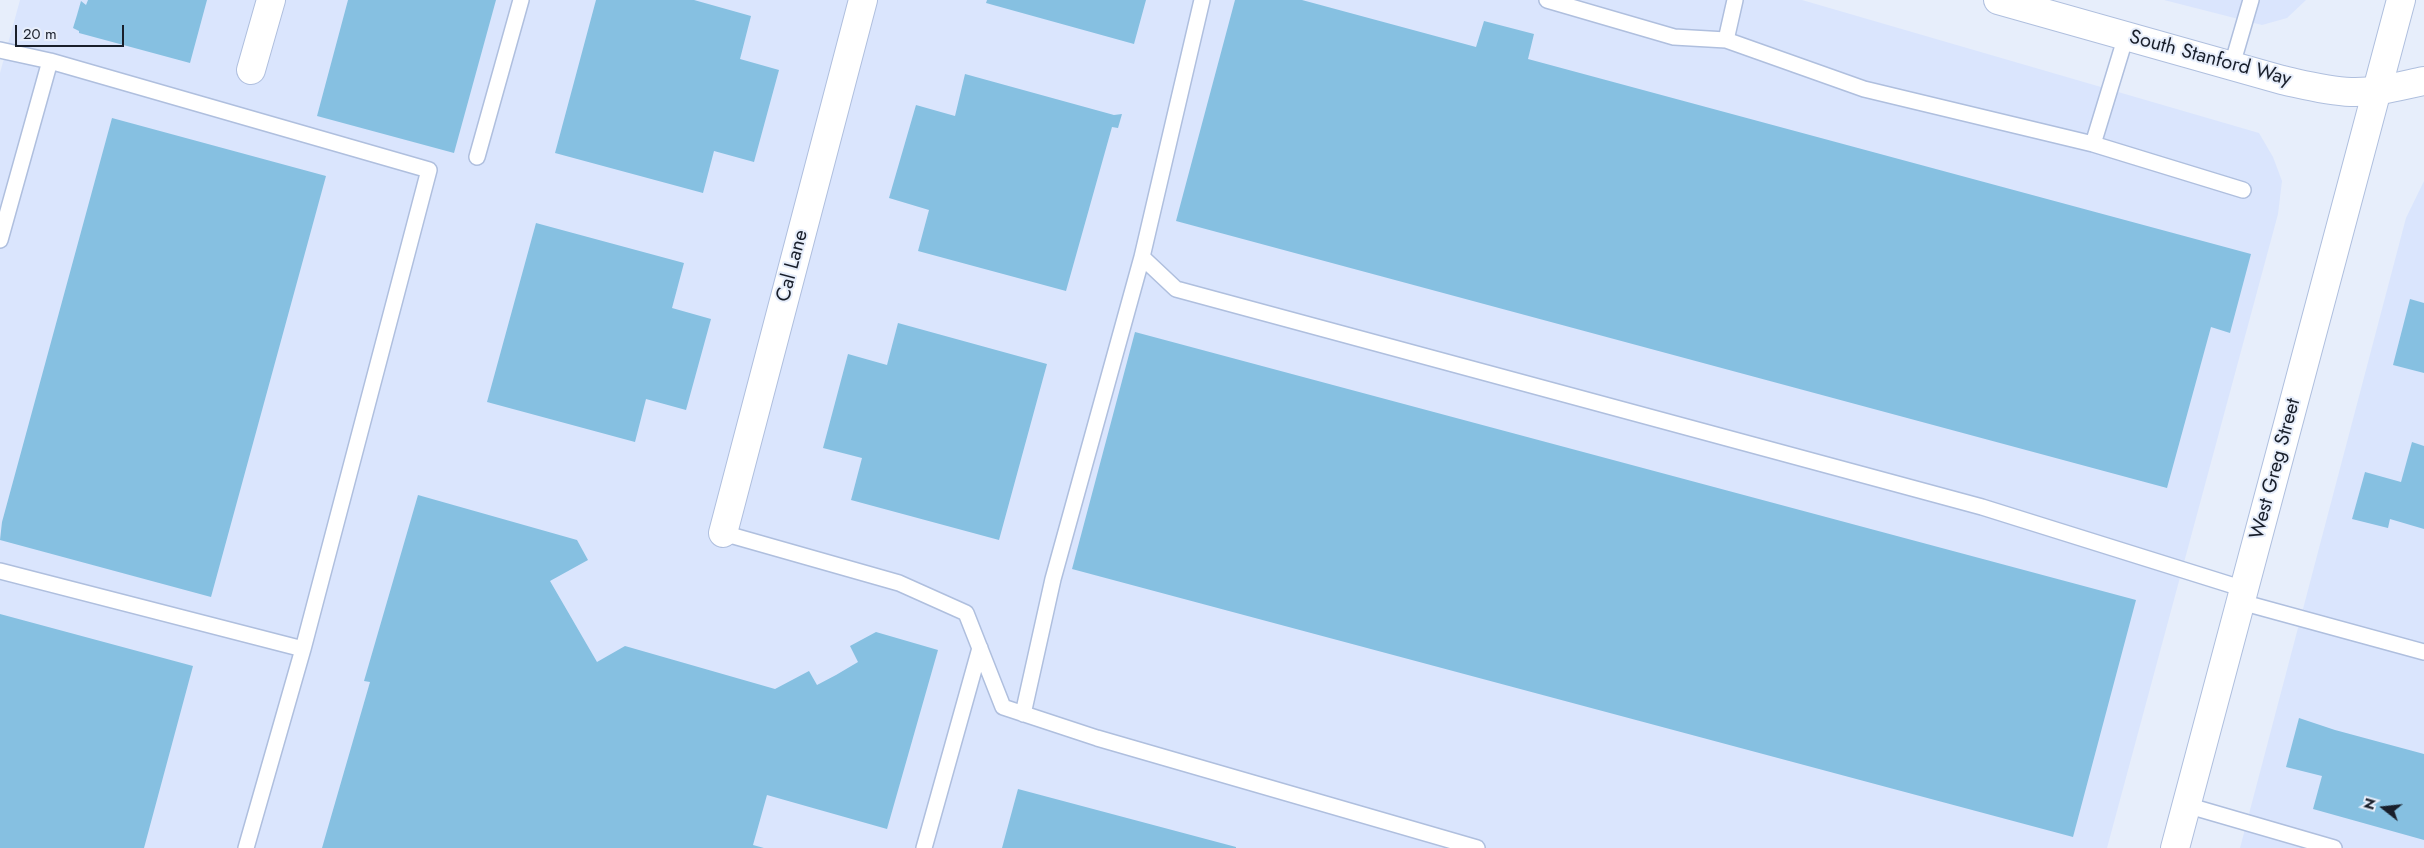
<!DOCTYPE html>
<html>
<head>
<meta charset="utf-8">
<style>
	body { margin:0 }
	#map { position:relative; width:2424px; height:848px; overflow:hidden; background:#e7eefb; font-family:Jost,sans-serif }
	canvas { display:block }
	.north { position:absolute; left:2359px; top:783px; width:50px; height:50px; -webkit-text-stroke:4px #e7eefb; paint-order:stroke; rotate:286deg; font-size:14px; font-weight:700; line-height:20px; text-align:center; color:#191f2b }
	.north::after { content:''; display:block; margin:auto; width:18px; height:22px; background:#191f2b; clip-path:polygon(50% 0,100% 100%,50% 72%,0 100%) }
	.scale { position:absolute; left:15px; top:25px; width:109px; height:22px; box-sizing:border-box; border:2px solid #191f2b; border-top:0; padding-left:6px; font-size:15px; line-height:18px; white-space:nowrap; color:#191f2b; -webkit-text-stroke:4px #e7eefb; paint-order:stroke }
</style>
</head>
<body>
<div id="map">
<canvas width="2424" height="848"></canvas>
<div class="north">N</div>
<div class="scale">20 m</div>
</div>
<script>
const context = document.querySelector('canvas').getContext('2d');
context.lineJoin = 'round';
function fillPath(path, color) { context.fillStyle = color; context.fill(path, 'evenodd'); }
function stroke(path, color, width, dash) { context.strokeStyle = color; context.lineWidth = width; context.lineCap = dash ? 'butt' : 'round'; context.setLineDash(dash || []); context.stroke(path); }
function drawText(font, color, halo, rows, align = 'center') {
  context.font = font + ' Jost,sans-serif'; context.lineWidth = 4; context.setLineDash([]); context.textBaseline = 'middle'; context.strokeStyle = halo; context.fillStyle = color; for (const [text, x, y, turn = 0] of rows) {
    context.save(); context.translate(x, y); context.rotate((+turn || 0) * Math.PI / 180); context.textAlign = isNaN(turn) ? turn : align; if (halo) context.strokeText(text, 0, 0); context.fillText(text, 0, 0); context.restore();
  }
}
fillPath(new Path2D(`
	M20,0H1802L2259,133L2273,157L2282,181L2278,214L2107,848H0V73Z
	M2164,0H2306L2287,18L2262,25Z
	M2424,181V848H2240L2406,218Z`), '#dae5fd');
fillPath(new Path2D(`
	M88,0H207L190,63L79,33V31L73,28L77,15L81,1L86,5Z
	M348,0H496L454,153L317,116Z
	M596,0H694L751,16L740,59L779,70L754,162L714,151L703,193L555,153Z
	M987,0H1146L1134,44L986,3Z
	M1235,0H1302L1476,47L1484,21L1534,34L1528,59L2251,254L2230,333L2211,327L2167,488L1176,221Z
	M965,74L1114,115L1122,114L1118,128L1112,127L1066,291L918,251L929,210L889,198L916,105L955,116Z
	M112,118L326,176L211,597L0,540L2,522Z
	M536,223L684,263L672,308L711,319L686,410L646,399L635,442L487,402Z
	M2410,299L2424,303V373L2393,365Z
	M898,323L1047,364L999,540L851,500L862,458L823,448L848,354L887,365Z
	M1135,332L2136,600L2073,837L1072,569Z
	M2412,442L2424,446V529L2390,519L2388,528L2352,519L2365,472L2401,482Z
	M418,495L577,540L588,560L550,581L597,662L625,646L775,689L809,671L817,685L836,675L858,662L850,646L876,632L938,650L887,829L767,795L753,845L764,848H322L370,682L364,681Z
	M0,614L193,666L144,848H0Z
	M2299,718L2335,730L2424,754V840L2313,809L2322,776L2286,767Z
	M1018,789L1236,847V848H1002Z`), '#86c0e1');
const service = new Path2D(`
	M1202,0L1142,257L1176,289L1982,507L2244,589
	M1547,0L1674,37L1726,40L1735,0
	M1726,40L1864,89L2093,144L2243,190
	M0,50L50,61L0,240
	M2232,65L2251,0
	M2093,144L2126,36
	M477,157L521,0
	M723,533L899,583L966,613L1003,707L1097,738L1477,848
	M0,571L303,649L429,170L50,61
	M2241,602L2424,652
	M1023,714L1053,579L1142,257
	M2186,805L2334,848
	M246,848L303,649
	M924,848L980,648`);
const minor = new Path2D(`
	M1998,0L2282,80C2305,85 2327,91 2351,92C2375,93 2400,86 2424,81
	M251,70L271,0
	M723,533L863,0`);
const secondary = new Path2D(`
	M2175,848L2401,0`);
stroke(service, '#afbfde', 18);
stroke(minor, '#afbfde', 30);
stroke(secondary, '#afbfde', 30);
stroke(service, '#fff', 15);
stroke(minor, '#fff', 28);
stroke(secondary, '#fff', 28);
drawText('20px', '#191f2b', '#e7eefb', [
	["South Stanford Way",2210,59,15],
	["Cal Lane",793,266,-75],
	["West Greg Street",2276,469,-75]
]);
</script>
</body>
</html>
